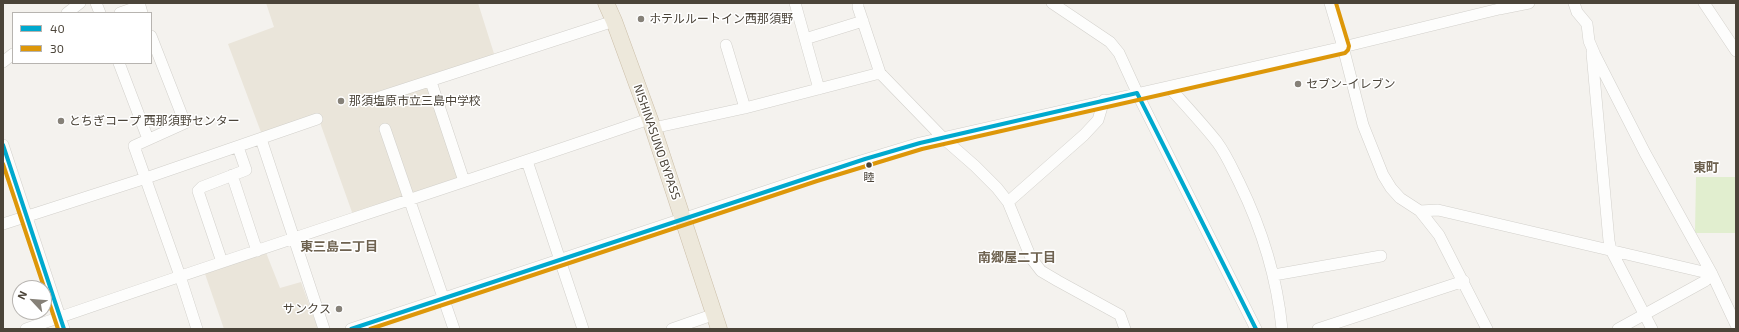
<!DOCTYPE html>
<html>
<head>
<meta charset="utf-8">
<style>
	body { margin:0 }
	#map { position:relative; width:1739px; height:332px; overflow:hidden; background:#f4f2ee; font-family:"Exo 2",sans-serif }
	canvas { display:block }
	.frame { position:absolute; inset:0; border:4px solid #4b4439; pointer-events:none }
	.legend { position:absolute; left:12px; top:12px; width:140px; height:52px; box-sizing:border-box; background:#fff; border:1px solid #b7b4b0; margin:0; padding:5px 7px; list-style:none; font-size:12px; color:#4b4439 }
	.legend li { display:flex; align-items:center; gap:8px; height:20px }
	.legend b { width:20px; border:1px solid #b7b4b0 }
	.north { position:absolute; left:12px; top:280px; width:40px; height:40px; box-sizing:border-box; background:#fff; border:1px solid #b7b4b0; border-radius:50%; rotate:296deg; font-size:11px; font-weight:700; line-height:16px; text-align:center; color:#4b4439 }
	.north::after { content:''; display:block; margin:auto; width:14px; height:18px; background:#868178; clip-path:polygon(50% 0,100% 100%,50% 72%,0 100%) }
</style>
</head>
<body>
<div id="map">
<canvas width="1739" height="332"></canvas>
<div class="frame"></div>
<ul class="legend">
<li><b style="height:5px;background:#00a9ce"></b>40</li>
<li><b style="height:5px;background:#dd9709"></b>30</li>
</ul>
<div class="north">N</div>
</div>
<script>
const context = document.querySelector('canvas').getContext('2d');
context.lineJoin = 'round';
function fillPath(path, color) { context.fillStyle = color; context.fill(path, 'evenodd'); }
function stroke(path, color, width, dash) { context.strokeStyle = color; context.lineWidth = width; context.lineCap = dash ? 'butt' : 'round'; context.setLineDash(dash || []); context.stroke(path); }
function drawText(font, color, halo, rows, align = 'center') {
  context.font = font + ' "Exo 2","Noto Sans JP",sans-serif'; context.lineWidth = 3; context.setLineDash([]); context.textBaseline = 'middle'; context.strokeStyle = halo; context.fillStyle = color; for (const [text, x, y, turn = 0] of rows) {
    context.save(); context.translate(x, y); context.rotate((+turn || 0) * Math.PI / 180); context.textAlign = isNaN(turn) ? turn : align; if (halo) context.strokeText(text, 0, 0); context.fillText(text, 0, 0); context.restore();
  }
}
fillPath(new Path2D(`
	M266,3H478L497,63L428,86L460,180L353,215L318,117L262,135L228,44L274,27Z
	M265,250L280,288L301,282L318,329H224L204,271Z`), '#eae5da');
fillPath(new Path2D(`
	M1696,177H1736V233H1695Z`), '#e1eecf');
const minor = new Path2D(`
	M96,3L100,13
	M795,3L819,89
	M858,3V7L880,73L943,138L975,166L997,188L1008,202L1031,258L1041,271L1058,281L1120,315L1125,329
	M1052,3L1110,42L1119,53L1141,101L1256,329
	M1330,3L1343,47L1363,125L1383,175L1391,188L1400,198L1420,211L1439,235L1487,329
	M1574,3L1577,12L1587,24L1589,41L1595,55L1645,153L1712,274L1736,325
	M1704,3L1736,51
	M67,13L80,3
	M120,13L140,6L142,13
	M151,36L185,123L134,146L180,276L197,329
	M805,39L863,21
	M726,45L745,108
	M1592,53L1609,241L1611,250L1652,329
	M3,62L13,54
	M119,63L148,139
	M431,82L464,181
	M1169,87C1185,105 1202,123 1217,142C1226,154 1232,168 1239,182C1262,229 1277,277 1282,329
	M374,99L614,21
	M653,128L745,108L880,73
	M385,129L454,329
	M261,139L324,329
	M3,145L64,329
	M527,161L583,329
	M232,175L257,251
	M1008,202L1084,135L1098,120L1104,100
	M1420,211L1438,210L1712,274
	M3,224L146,178L317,119
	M222,262L198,191L202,187L246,170L238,147
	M1274,275L1381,256
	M26,329C233,257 442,190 649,119
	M351,329L815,175L920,143L1343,47L1499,9L1529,3
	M672,329L715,314
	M1318,329L1464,281
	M1618,329L1705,281L1712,274`);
const highway = new Path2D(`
	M606,3L614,21L653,128L719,329`);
stroke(minor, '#d2d0cb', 12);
stroke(highway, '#ccbfa9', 17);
stroke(minor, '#fdfdfc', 11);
stroke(highway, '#ede8db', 16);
stroke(new Path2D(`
	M3,145L64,329
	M351,329L865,159L920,143L1137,93L1256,329`), '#00a9ce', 4);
stroke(new Path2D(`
	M3,164L58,329
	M370,329L817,181L922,149L1345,53L1348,50L1349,46L1336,3`), '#dd9709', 4);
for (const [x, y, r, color] of [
	[641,19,4,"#868178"],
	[1298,84,4,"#868178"],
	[341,101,4,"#868178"],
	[61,121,4,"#868178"],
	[869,165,3.5,"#4b4439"],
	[339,309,4,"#868178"]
]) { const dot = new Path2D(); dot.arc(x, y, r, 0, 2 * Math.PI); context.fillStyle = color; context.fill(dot); stroke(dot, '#fff', 1.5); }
drawText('11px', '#4b4439', '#fff', [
	["睦",869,177]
]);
drawText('12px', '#4b4439', '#fff', [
	["ホテルルートイン西那須野",649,19],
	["セブン-イレブン",1306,84],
	["那須塩原市立三島中学校",349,101],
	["とちぎコープ 西那須野センター",69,121],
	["サンクス",331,309,"right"]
], 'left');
drawText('12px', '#4b4439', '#fff', [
	["NISHINASUNO BYPASS",657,142,71]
]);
drawText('bold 13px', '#6e6250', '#fff', [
	["東町",1706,168],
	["東三島二丁目",339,247],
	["南郷屋二丁目",1017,258]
]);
</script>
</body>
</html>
